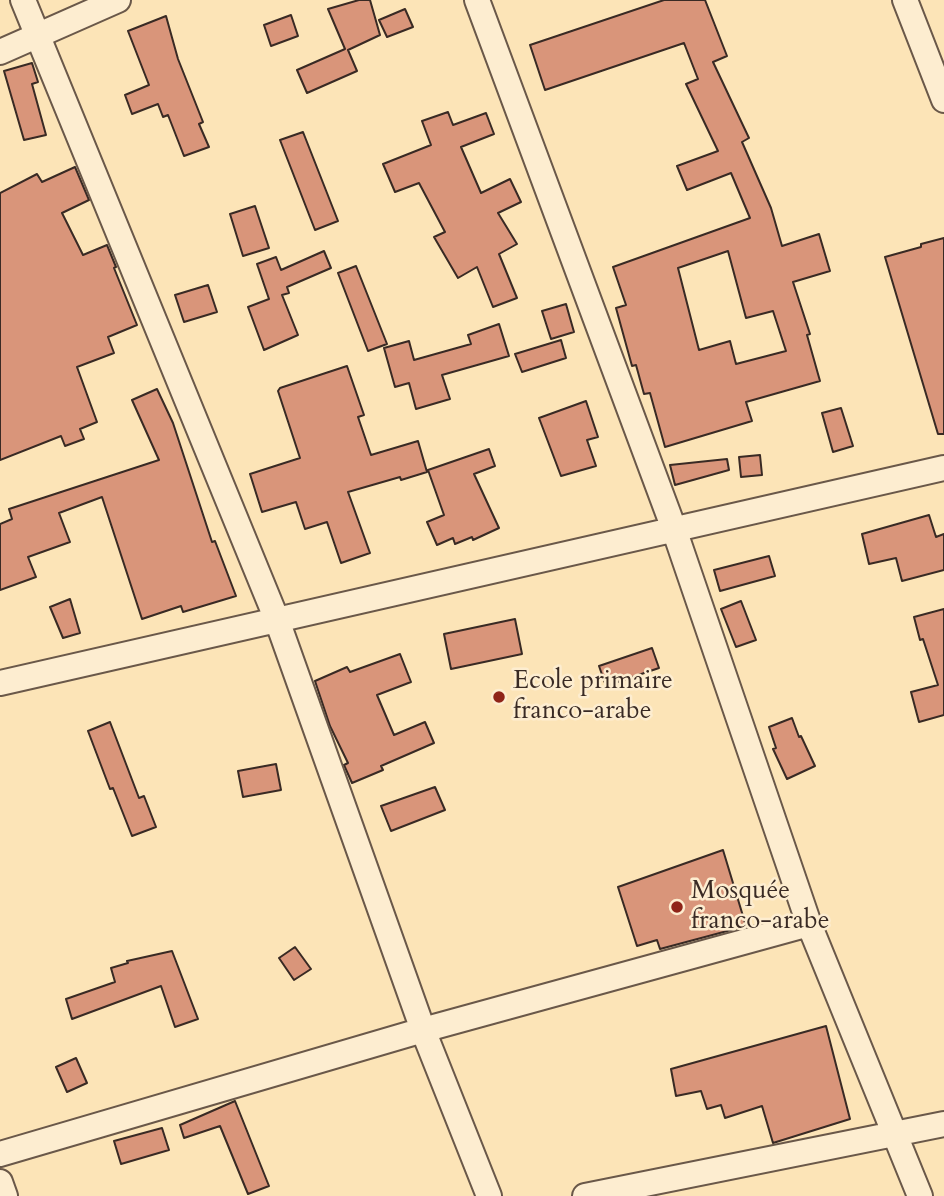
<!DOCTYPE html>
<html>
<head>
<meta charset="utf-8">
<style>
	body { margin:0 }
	canvas { display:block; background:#fce4b7 }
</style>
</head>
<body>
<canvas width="944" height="1196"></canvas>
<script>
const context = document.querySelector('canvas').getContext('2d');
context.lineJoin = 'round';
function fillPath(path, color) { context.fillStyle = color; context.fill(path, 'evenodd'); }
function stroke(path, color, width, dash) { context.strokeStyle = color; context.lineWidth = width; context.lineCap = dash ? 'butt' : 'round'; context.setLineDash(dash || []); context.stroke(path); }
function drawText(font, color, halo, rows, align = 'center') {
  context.font = font + ' Cardo,serif'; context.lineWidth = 5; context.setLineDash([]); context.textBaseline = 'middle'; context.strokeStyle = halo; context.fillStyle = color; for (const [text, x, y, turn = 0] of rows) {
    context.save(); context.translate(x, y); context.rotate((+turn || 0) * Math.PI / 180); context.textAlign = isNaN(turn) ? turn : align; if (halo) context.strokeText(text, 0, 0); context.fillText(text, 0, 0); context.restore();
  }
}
const building = new Path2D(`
	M359,0H370L380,35L348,50L357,71L307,93L297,70L345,49L328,9Z
	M664,0H705L727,56L713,62L749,138L742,142L771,208L782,246L819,234L830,271L793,282L810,334L807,335L820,381L746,402L752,421L665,447L650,393L644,394L636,365L632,366L616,308L626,305L613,267L750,218L731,173L687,190L677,166L718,151L686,84L698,79L684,43L545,90L530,45ZM728,251L746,318L773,311L786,351L736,364L730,341L699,350L678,268Z
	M405,9L413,27L387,37L379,20Z
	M291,15L298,36L271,46L264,25Z
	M166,16L178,59L203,122L199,124L209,147L184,156L168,115L163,117L158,104L132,114L125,95L149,85L128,31Z
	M32,63L38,82L32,84L46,135L24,140L4,71Z
	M448,112L453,125L486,113L494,134L461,147L481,193L510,179L521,202L498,213L517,244L499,254L517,298L493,307L477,267L458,278L434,237L445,232L419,183L395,192L383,164L431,145L422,121Z
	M303,132L338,221L315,230L280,140Z
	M75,167L89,200L62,213L83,255L107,245L116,267L114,268L137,325L108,337L114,353L77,367L97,422L80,429L84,439L65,446L61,436L0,460V193L37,174L42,182Z
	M255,206L269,248L243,256L230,214Z
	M944,238V434H938L885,257L921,247V244Z
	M324,251L331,268L287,287L289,293L282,295L298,335L264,350L248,307L269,299L257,264L276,257L281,270Z
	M356,266L387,344L368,351L338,273Z
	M208,285L217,312L184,322L175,295Z
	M566,304L574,332L551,339L542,311Z
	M499,324L509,356L442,375L450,399L416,409L409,383L395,387L384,348L409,341L414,360L471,344L468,335Z
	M561,340L566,358L522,372L515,354Z
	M347,366L364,415L358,417L371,455L418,441L427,472L401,480L400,477L348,492L370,553L341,563L327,522L305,529L296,502L262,512L250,474L300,458L278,391L280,388Z
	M157,389L173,423L212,542L215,541L236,596L183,612L181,606L142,619L102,497L59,513L70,542L28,557L36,577L0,590V524L12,519L9,509L159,460L132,400Z
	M586,401L598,437L587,440L596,466L561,476L539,418Z
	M841,408L853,446L833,452L822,413Z
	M489,449L495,466L474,474L499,528L473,540L472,537L455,544L453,538L437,545L427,522L444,515L428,470Z
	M760,455L762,475L741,477L739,457Z
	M727,459L729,470L675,485L670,465Z
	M929,515L936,537L944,534V570L902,581L896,558L869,564L862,534Z
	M769,556L775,576L720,591L714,570Z
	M70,599L80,633L63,638L50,607Z
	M741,601L756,640L736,647L721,609Z
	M944,609V715L919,722L911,692L938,685L923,639L920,640L914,617Z
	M515,619L522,654L451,669L444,634Z
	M652,648L659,668L606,686L599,666Z
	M400,654L411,682L377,695L394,735L425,722L434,743L381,766L383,770L352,783L344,765L348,763L330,726L315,681L347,667L350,672Z
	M792,718L799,737L801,736L815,766L787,779L773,749L776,748L769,727Z
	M110,722L139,798L144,796L156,827L132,836L113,788L110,789L88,731Z
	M276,764L281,790L243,797L238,771Z
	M435,787L445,810L391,831L381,806Z
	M723,850L746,926L660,949L657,940L637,946L618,887Z
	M295,947L311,969L294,980L279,958Z
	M172,951L198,1019L175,1027L161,986L72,1019L66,999L115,982L111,968L128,963L127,961Z
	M826,1026L850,1119L773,1143L762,1106L725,1118L721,1105L707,1109L701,1091L676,1096L671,1069Z
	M76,1058L87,1083L67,1092L56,1067Z
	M235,1101L269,1186L248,1194L220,1126L184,1138L180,1125Z
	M162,1128L169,1150L121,1164L114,1141Z`);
fillPath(building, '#d9957a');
stroke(building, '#392a24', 2);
const street = new Path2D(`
	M23,0L277,620L423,1030L489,1196
	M477,0L674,529L809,924L920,1196
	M905,0L944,100
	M0,52L118,0
	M0,683L944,468
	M0,1154L423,1030L809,924
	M0,1182L5,1196
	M585,1196L944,1124`);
stroke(street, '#6a5849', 28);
stroke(street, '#fdedd0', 24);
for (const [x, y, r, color] of [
	[499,697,7,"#8f2418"],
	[677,907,7,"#8f2418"]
]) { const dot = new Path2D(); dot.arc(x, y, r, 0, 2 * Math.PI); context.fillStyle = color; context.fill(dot); stroke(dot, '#fdedd0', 2.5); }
drawText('26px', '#392a24', '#fdedd0', [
	["Ecole primaire",513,682],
	["franco-arabe",513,712],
	["Mosquée",691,892],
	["franco-arabe",691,922]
], 'left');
</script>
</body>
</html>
